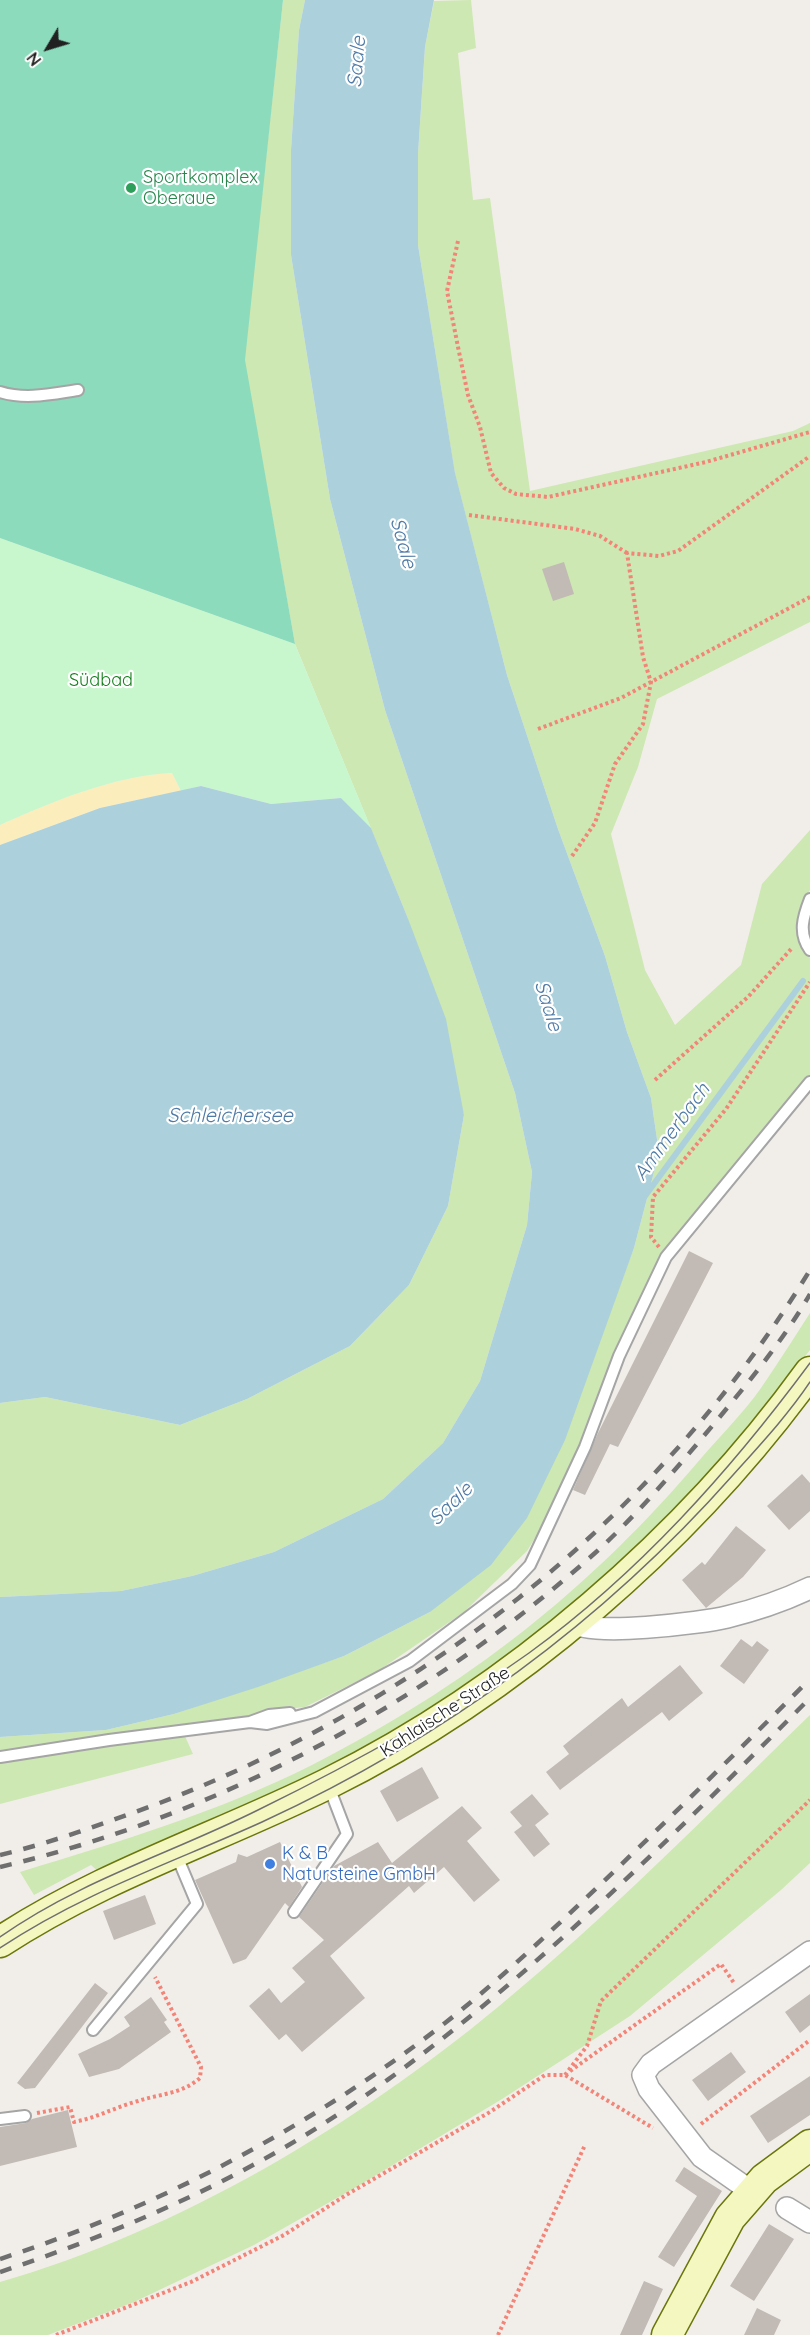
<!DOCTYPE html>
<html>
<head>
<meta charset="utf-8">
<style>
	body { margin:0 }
	#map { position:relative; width:810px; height:2335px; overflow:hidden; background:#f1eee9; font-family:Quicksand,sans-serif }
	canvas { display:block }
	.north { position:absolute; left:18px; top:18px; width:60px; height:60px; -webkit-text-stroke:4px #fff; paint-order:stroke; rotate:232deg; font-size:16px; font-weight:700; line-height:24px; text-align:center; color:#212121 }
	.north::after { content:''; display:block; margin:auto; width:21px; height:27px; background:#212121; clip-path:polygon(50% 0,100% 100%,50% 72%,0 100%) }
</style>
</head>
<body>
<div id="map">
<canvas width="810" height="2335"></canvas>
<div class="north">N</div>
</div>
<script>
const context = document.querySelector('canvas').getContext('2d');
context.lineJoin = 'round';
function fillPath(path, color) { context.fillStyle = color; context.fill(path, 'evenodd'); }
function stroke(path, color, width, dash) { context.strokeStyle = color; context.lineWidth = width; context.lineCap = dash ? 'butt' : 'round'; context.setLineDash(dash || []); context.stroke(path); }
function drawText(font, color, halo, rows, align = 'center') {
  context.font = font + ' Quicksand,sans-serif'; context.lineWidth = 4.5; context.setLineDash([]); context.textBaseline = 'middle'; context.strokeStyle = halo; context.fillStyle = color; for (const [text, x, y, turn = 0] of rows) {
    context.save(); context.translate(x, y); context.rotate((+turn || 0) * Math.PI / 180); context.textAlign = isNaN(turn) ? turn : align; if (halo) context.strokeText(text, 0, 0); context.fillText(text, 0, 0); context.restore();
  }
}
fillPath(new Path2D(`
	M283,0H305L299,30L291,150V255L330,499L385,710L515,1093L532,1172L527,1225L480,1381L443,1443L383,1499L274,1552L192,1576L121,1591L0,1597V1403L45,1397L180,1425L247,1399L350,1346L409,1285L448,1206L464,1115L407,916L295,644L244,360Z
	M471,0L476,48L458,53L473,200L490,198L530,491L793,431L810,423V622L657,699L638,767L611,834L645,970L675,1025L741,965L762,884L810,830V890L799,911L797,926L798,938L810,958V1082L666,1257L561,1496L527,1551L464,1612L378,1671L305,1707L266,1711L184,1734L193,1754L0,1804V1737L106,1730L174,1714L344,1656L430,1612L600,1336L634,1248L659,1153L651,1098L627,1032L605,956L558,829L507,675L455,474L418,245V154L425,47L434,1Z
	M810,1313V1350L720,1465L634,1553L490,1672L363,1753L101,1874L91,1865L34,1895L20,1872C118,1842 218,1812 310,1766C467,1686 589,1591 703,1456C722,1434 744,1412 761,1388C778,1363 794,1338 810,1313Z
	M810,1715V1863L781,1890L630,2016L502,2099L358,2186L254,2245L134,2302L48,2335H0V2282C180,2230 354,2126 498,2007C608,1916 708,1814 810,1715Z`), '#cde8b2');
fillPath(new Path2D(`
	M172,773L181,791L100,808L0,845V825C54,801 113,776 172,773Z`), '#fceebc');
fillPath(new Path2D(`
	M0,538L295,644L371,828L341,798L271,804L201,786L181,791L172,773C113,776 54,801 0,825Z`), '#c9f7cd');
fillPath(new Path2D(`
	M0,0H283L245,360L295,644L0,538Z`), '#8bdbbc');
fillPath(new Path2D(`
	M305,0H434L425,47L418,154V245L455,473L507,675L558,829L605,956L627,1032L651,1098L659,1153L634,1248L565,1440L527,1518L491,1565L430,1612L344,1656L258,1687L174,1714L106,1730L0,1737V1597L121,1591L192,1576L274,1552L383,1499L443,1443L480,1381L527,1225L532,1172L515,1093L385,710L330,499L291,255V150L299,30Z
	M201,786L271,804L341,798L371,828L407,916L446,1019L464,1115L448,1206L409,1285L350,1346L247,1399L180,1425L45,1397L0,1403V845L100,808Z`), '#acd1dc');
stroke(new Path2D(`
	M645,1196L803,981`), '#acd1dc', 6);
fillPath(new Path2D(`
	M564,562L574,594L553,601L542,569Z
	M689,1251L713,1263L618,1447L610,1444L585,1495L573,1490L598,1433Z
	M802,1474L810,1483V1511L789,1530L767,1506Z
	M736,1526L766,1550L743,1577L706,1608L682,1580L702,1562L705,1565Z
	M741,1639L752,1647L757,1641L769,1650L744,1684L720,1666Z
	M680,1665L703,1693L669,1721L662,1712L560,1790L546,1772L569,1754L563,1746L622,1698L628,1707Z
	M422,1767L439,1798L397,1822L380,1791Z
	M532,1794L549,1814L535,1825L550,1844L534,1857L514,1832L522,1826L510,1812Z
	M462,1806L482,1828L467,1841L500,1880L474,1902L444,1867L414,1893L409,1886L330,1956L365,1998L302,2052L286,2034L279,2040L249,2006L269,1988L281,2003L305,1982L292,1968L324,1940L299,1917L334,1866L378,1842L392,1863Z
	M280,1842L302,1887L289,1907L285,1903L246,1959L233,1964L195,1880L236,1862L238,1854L247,1857Z
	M145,1895L156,1924L114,1940L103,1911Z
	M95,1983L108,1993L35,2088L25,2089L17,2083Z
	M810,1994V2025L800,2033L785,2012Z
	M151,1997L167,2020L164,2022L171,2032L119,2069L89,2077L78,2054L110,2039L130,2026L124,2017Z
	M731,2052L746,2072L708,2101L692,2080Z
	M810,2076V2115L768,2143L750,2116Z
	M68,2110L77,2147L0,2166V2127L26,2123L32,2119Z
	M684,2167L722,2191L674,2267L658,2257L697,2196L675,2181Z
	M769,2224L794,2239L754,2301L730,2286Z
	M644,2281L663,2289L642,2335H620Z
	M757,2308L781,2320L774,2335H744Z`), '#c2bab5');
const service = new Path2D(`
	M0,392C26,400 51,394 78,390
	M810,899C803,917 798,933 810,950
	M250,1722L267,1724L314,1712L410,1661L512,1584L530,1565L585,1447L619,1356L666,1257L810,1082
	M0,1757L109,1740L250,1722L269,1715L290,1713
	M294,1912L347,1834L329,1787
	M93,2030L197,1904L176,1854
	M0,2119L25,2116`);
const minor = new Path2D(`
	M572,1622C587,1637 703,1623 727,1617C756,1610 783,1601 810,1588
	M752,2192L702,2157L649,2089L643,2075L651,2064L810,1952
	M787,2208L810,2222`);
const secondary = new Path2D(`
	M0,1942C102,1875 218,1838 327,1784C513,1692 689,1539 810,1372
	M667,2335L730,2218L764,2179L810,2145`);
stroke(service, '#a5a5a5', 14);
stroke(minor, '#a5a5a5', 24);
stroke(secondary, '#6b760b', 33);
stroke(new Path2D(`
	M458,241L447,291L458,347L468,395L480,427L491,473L504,488L516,494L548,497L706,462L810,432
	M469,515L575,529L600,536L627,553
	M538,729L621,698L810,597
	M572,856L595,823L615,764L643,724L651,682L643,657L627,553L659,556L678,551L810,456
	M655,1080L748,997L792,948
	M659,1247L651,1237L653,1197L726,1109L810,982
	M570,2071L721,1964L734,1983
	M565,2075L587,2046L601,2001L810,1800
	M37,2113L70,2107L74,2122C96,2118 116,2107 138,2101C159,2094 182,2094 200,2078L201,2067L155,1977
	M701,2124L810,2040
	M56,2335L191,2282L284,2235L346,2195L490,2112L545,2075H565L653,2128
	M498,2335L585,2145`), '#f38478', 4, [3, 3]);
stroke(service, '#fff', 10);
stroke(minor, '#fff', 21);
stroke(secondary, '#f5f7c1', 30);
stroke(new Path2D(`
	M0,1937C79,1881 172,1853 258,1810C352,1764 444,1714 529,1653C639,1573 730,1471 810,1363
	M0,1948C82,1893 174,1862 262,1822C442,1739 602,1623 733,1475C759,1446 788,1415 810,1382`), '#6f6f6f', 1.5);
stroke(new Path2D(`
	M0,1855C54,1842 105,1823 157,1804C424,1702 660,1516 810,1270
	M0,1867C220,1815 427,1703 595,1553C638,1514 676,1469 713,1425C747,1384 783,1341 810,1294
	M0,2259C161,2206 311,2127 445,2023C501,1979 552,1930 604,1881C673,1815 742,1747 810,1679
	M0,2272C120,2232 241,2180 346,2109C517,1993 665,1844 810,1698`), '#6f6f6f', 4.5, [12, 12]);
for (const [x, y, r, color] of [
	[131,188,6,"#2e9e5b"],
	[270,1864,6,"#3f7fe0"]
]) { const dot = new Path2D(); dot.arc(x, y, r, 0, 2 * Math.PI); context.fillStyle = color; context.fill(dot); stroke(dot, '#fff', 2); }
drawText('18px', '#27864d', '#fff', [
	["Sportkomplex",143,178],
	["Oberaue",143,199]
], 'left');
drawText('18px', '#127d1a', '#fff', [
	["Südbad",101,681]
]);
drawText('18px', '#212121', '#fff', [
	["Kahlaische Straße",445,1712,-33]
]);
drawText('18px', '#366cbe', '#fff', [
	["K & B",282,1854],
	["Natursteine GmbH",282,1875]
], 'left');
drawText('italic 20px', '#4e7aa6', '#fff', [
	["Saale",357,62,-85],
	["Saale",403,543,75],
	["Saale",548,1006,73],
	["Schleichersee",230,1116],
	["Ammerbach",672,1132,-54],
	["Saale",451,1504,-44]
]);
</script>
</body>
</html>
